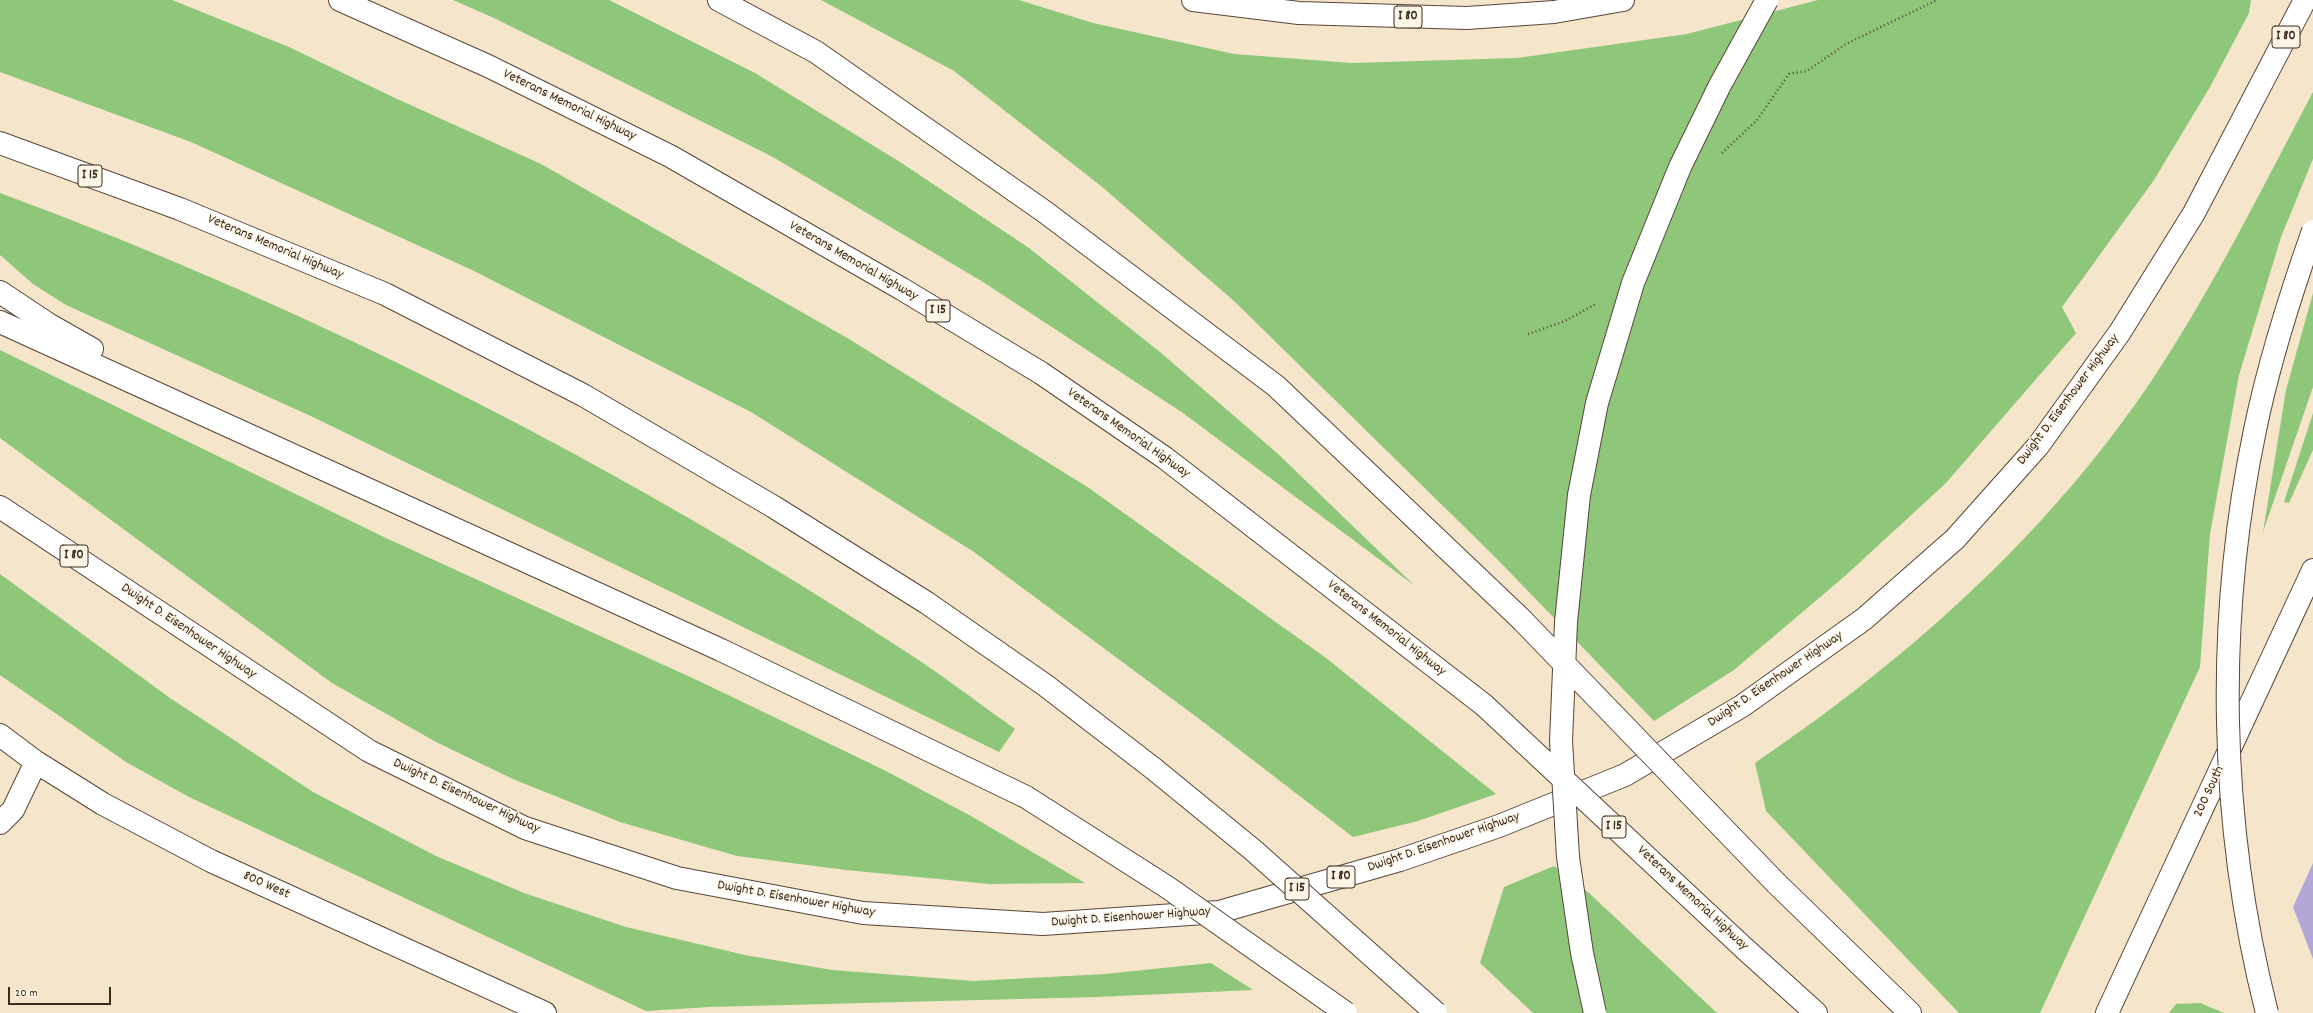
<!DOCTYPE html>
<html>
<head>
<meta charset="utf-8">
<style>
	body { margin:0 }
	#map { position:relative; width:2313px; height:1013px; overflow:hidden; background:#f5e5ca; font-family:Dekko,sans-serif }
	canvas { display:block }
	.scale { position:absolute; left:8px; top:987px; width:103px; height:18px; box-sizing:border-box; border:2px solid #3b2a1e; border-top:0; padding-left:5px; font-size:12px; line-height:14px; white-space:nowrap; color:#3b2a1e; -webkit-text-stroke:3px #fcf5e5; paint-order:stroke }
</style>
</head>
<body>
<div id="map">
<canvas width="2313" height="1013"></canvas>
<div class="scale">20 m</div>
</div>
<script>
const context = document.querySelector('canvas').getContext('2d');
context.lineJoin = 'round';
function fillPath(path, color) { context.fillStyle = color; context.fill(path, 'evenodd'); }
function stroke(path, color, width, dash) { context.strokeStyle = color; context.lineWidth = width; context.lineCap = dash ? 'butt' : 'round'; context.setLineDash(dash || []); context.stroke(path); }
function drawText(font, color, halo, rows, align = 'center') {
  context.font = font + ' Dekko,sans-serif'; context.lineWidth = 3; context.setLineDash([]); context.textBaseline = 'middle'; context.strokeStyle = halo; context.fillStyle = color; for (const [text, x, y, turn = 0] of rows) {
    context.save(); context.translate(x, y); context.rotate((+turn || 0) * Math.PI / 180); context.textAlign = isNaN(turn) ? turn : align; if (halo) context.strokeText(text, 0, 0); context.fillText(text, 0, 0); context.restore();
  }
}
fillPath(new Path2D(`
	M0,0H172L289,47L395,98L541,164L849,339L1089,488L1326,658L1496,794L1418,821L1353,837L1198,718L974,552L751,412L472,270L191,142L0,72Z
	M453,0H609L755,73L900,162L1029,248L1160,352L1277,453L1415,586L1183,413L983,282L771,156L494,18Z
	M821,0H1019L1093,23L1234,54L1352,63L1517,58L1687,34L1818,0H2251L2249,13L2210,87L2154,180L2062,307L2076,333L1946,483L1845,576L1734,670L1654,721L1493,555L1234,301L1101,186L954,71Z
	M2313,92V159L2281,237L2239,375L2210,534L2200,667L2040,1013H1959L1766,811L1755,763C1795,735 1835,707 1873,676C1978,593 2075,494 2150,383C2212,290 2261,190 2313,92Z
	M0,193C320,311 625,468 911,655C946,678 980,704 1015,729L999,752L315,418L66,305L33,284L0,255Z
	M2313,293V387L2263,532L2286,390Z
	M0,350L388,539L701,682L884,770L971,816L1085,883L989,884L846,870L737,856L620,822L515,780L436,742L332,683L0,438Z
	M2313,413V450L2289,503L2284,502Z
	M0,574L170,698L313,792L436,856L524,893L626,927L745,955L832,970L974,981L1105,974L1211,963L1253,990L1097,997L709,1007L646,1011L189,797L126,762L0,675Z
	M1554,866L1589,893L1717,1013H1533L1480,963L1504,887Z
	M2200,1003L2224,1013H2169L2176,1004Z`), '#8fc77a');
fillPath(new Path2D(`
	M2313,863V959L2293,907Z`), '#b2a6d6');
const street = new Path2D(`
	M0,735L36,762L103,804L211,861L545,1013
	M0,823L13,810L36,762`);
const secondary = new Path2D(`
	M2107,1013L2313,570`);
const highway = new Path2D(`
	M340,0L488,66L670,156L902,289L1041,373L1165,458L1484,705
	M719,0L816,52L1045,212L1276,386L1521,619
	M1193,0L1299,13L1467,18L1554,12L1623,0
	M0,143L180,209L385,294L583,395L774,507L927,603L1045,685L1154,769
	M0,292L48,324L92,349
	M0,322L721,650L1026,797
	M0,507L369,751L525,828L677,878L863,913L1043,924L1219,912L1400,860L1499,826L1625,775L1742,706L1864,619L1955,539L2038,446L2120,332L2194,213L2305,0
	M1776,883L1910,1013
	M1745,949L1816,1013`);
stroke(street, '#574638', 24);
stroke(secondary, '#574638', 24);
stroke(highway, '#574638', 24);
stroke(new Path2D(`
	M1722,153L1757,120L1789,74L1807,71L1846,44L1937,0
	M1528,334L1565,321L1596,304`), '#574638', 2.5, [1, 3]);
stroke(street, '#fff', 22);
stroke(secondary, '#fff', 22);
stroke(highway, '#fff', 22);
const highwayBridge = new Path2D(`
	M1521,619L1776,883
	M1484,705L1745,949
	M1154,769L1253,850L1436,1013
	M1026,797L1167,887L1346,1013
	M1595,1013L1582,953L1568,857L1561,741L1566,622L1579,495L1597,403L1633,283L1680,167L1720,85L1767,0
	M2267,1013C2219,824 2215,621 2255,430C2269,362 2290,296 2313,231`);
stroke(highwayBridge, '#574638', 24, []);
stroke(highwayBridge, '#fff', 22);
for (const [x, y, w] of [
	[1408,17,28],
	[2286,37,28],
	[90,176,24],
	[938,311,24],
	[74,556,28],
	[1614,827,24],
	[1341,877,28],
	[1297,889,24]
]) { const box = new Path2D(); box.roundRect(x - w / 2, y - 11, w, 22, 3); context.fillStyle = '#fcf5e5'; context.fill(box); stroke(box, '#3b2a1e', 1); }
drawText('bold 13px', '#3b2a1e', null, [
	["I 80",1408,17],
	["I 80",2286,37],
	["I 15",90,176],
	["I 15",938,311],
	["I 80",74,556],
	["I 15",1614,827],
	["I 80",1341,877],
	["I 15",1297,889]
]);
drawText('14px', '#3b2a1e', '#fcf5e5', [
	["Veterans Memorial Highway",569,106,26],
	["Veterans Memorial Highway",275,248,23],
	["Veterans Memorial Highway",853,262,30],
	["Dwight D. Eisenhower Highway",2069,400,-53],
	["Veterans Memorial Highway",1128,434,35],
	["Veterans Memorial Highway",1386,629,38],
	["Dwight D. Eisenhower Highway",188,632,34],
	["Dwight D. Eisenhower Highway",1776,680,-34],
	["200 South",2210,792,-65],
	["Dwight D. Eisenhower Highway",466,797,25],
	["Dwight D. Eisenhower Highway",1444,843,-19],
	["800 West",266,886,24],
	["Veterans Memorial Highway",1692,899,43],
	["Dwight D. Eisenhower Highway",796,900,10],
	["Dwight D. Eisenhower Highway",1131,918,-4]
]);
</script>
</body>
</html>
